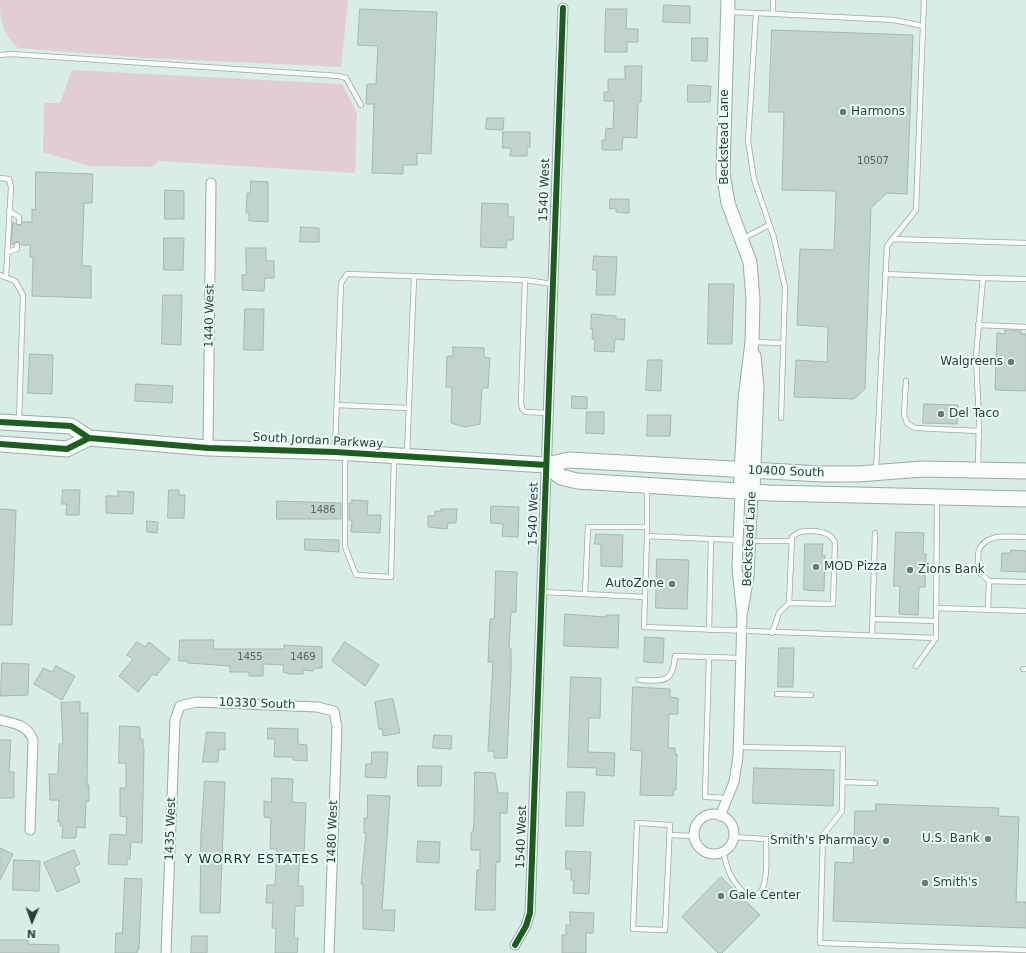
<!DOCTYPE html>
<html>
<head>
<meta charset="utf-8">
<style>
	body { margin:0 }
	#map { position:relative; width:1026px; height:953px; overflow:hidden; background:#d7ede6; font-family:"DejaVu Sans",sans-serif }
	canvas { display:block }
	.north { position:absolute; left:12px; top:901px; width:40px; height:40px; -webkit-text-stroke:3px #e8fef8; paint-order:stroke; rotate:182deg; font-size:11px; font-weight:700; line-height:16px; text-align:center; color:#2f3d39 }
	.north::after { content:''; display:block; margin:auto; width:14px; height:18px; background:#2f3d39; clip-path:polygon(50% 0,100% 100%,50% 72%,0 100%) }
</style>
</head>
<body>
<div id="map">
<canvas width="1026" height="953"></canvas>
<div class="north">N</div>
</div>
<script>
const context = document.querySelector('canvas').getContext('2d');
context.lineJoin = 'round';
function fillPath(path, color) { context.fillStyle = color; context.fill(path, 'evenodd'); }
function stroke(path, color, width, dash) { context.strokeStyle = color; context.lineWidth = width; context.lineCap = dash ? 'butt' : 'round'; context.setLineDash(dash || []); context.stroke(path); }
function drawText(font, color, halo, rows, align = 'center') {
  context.font = font + ' "DejaVu Sans",sans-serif'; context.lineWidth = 4; context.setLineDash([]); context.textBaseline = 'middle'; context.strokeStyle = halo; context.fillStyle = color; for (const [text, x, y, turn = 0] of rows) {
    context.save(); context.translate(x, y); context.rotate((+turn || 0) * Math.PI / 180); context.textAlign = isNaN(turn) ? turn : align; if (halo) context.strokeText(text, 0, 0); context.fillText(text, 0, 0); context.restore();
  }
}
fillPath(new Path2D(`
	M0,0H348L341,67L148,58L18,48C2,32 0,22 0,0Z
	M72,70L342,84L357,113L355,173L158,161L152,167L89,166L43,152L44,103H60Z`), '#e2ced2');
const building = new Path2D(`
	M664,5L690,6V23L663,22Z
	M360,9L437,12L431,154L417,153V165H403V174L372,173L374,104H366L367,84H376L378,46L358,45Z
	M606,9H627L626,29H638V42H627V52H605Z
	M772,30L913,35L907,194L887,193L871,208L865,389L854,399L794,397L796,360L827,362L828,327L797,325L800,249L834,250L836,191L782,190L784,112H769Z
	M692,38H708L707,61H692Z
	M625,66H642L641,102H638L637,138L623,137L622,150H602V140H605L606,128L613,129L614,101H604V92H608V79H625Z
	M688,85L711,86L710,102H688Z
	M487,118H504L503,130L486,129Z
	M503,132H530V147H527V156H510L511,148H503Z
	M36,172L93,174L92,203H84L82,266H91V298L32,296L33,258L30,257V245H21L17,241L12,245V230L13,222L19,226L23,222H32V209L35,210Z
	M251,181L268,182V222L249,221V213H246L247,193H250Z
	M165,190L184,191V219H165Z
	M610,199H629V213L616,212V208L610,209Z
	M482,203L508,204V217H514L513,240H507L506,248L481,247Z
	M301,227L319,228V242H300Z
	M164,238H184L183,270H164Z
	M246,248H266V261H274V278H265L264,291L242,290V275H246Z
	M594,256L617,257L615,295H596L597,270H593Z
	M709,284H734L732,344H708Z
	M163,295H182L181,345L162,344Z
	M245,309H264L263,350H244Z
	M592,314L616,316V319H625L624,340L615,339L614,352L594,351L595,340L592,339L593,329H591Z
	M1005,330L1021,331V334H1026V391L995,390L997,333L1005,334Z
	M453,347L484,348V357L490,358L488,388H482L480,424L465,427L451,423L452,387H446L447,356H453Z
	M30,354L53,355L52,394L28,393Z
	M648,360H662L661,391L646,390Z
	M136,384L173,386L172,403L135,401Z
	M572,396L587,397V409L572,408Z
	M924,404L958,405L957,424L923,423Z
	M587,412H604V434L586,433Z
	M648,415H671L670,436H647Z
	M63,490H80L79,515H66L67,504H62Z
	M169,490H179V495H185L184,518H168Z
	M118,491L134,492L133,514L106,513V496H118Z
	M352,500L368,501L367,515H381L380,533L351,532L352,520H349V503H352Z
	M277,501L341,503V519H277Z
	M491,506L519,507L518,537L502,536L503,524L491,523Z
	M0,509L16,510L12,625H0Z
	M441,509H457L456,523H448L447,529L428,527V516H435V511H441Z
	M147,521L158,522L157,533L147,532Z
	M896,532L924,533L923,554H926L925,587H919L918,615L899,614L900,586H894Z
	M596,534L623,535L622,567L601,566V544H595Z
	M305,539L339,540V552L305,550Z
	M805,544H823L822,555H825L824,591L804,590Z
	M1011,550L1026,551V572L1001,571L1002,553H1010Z
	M657,559L689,560L687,609L656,608Z
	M496,571L517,572L516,612H511L509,648H511V672L507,758H494V751H488L493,662H488L490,619H494Z
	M565,614L606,617V615H619L618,648L564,646Z
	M645,637L664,638L663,663L644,662Z
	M180,640H214L213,649H284V645L322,647V668H314L313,671L303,670V674H290L283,672L284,665L263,664V676H249V672H230V666L188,663V661H179Z
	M137,642L145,647L149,642L170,659L156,676L153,674L138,692L119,676L133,659L127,655Z
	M345,642L379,665L365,686L332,661Z
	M779,648H794L793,687H778Z
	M2,663L29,664L28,695L1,696Z
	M56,666L75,676L62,700L34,684L43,668L52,672Z
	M571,677L601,678L600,718H589L588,752L615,753L614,776L596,775L597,768L568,767Z
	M633,687L670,689V697L678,698V714H669L668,748H675V754H677L676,790H674L673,796L640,795L642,751L631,750Z
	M393,699L400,733L383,736L382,729H379L375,702Z
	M80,702V713H88L87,785H89V801H86L85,828L77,827L76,838H62L63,826H60V822H58L59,800H50L49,774H58L59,744H63L61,703Z
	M120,726L140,727V739H143V748H144L142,843L131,842L130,859H127V865L108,864L110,834L126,835L127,817L120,816V788H126V763H119Z
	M268,728L298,729V744L307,745V761L293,760V757H274L275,739H268Z
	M207,732L225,733V750L219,749L218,762H203Z
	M434,735L452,736L451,749L433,748Z
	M0,740H11L9,772H14V798H0Z
	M372,752H388L386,778L365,777L366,764H371Z
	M418,766H442L441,786H418Z
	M754,768L834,770L833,806L753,803Z
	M475,772L495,773L498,793H508L507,813H500V862H496L495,910H475L477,870H480V850H471V832H473L474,821Z
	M272,778L293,779L292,802L306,803L304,854L300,853L298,886H303V906H295L294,938H298L297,953H275L276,928H272L273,903H266L267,885H275L277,849H270L271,818L264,817V801L271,802Z
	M205,781L225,782L220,913H200L201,833Z
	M567,792H585L583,826H566Z
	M368,795L390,796L382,910H395L394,931L363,929V884H361L366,833H364V818H367Z
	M876,804L999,808L998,816L1019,817L1016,902H1026V928L833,921L835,862L853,863L855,811H875Z
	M418,841L440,842L439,863L417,862Z
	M0,848L13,854L0,880Z
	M74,850L80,864L74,867L80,882L57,892L44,863Z
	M566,851L591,852L589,894L573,893L574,880H571V869H566Z
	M14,860L40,861L39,891L13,890Z
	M721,877L760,915L722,953H718L682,917Z
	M125,878L142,879L139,949H138L137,953H115L116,933H122Z
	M570,912L594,913L593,933H586V953H562V935H566V925H570Z
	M192,936H207V953H191Z
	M0,940H28V944L59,945V953H0Z`);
fillPath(building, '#c2d2ce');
stroke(building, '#a6b7b2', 1);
const lane = new Path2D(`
	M728,12L756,13L748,141L754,179L774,238L785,288L781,418
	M756,13L894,20L923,26
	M773,14V0
	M0,55L11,54L339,76L346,78L361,105
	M0,178L9,179L11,187L6,277
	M9,211L19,217V222
	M742,239L769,225
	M892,239L1026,243
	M7,252L17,249V245
	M885,274L983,278
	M0,275L15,281L23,295L19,421
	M525,280L521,402L522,409L526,412L547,413
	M978,325L1026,327
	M753,342L783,343
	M906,381L904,414L907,423L915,428L979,431
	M337,405L408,408
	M335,451L341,283L347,274L525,280L553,284
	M345,455V547L356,575L391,577L394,458
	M407,455L414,277
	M978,468L979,421L976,356L983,278L1026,279
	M876,471L887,246L916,210L924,0
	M647,487V536L711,539L709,630
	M647,536L644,627L936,638
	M1026,537C1012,537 986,532 979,550C977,556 979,566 979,572L989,581L1026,582
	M711,539L738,540
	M751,541H791
	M543,592L645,597
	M585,594L588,527H647
	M936,608L1026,611
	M988,609L989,581
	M873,619L936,621
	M772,633L779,613L789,603L792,537L799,532C812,530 830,529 835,543L833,604L789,603
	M872,636L875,533
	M709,657L705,797L727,798
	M916,666L936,638L937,500
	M1023,669H1026
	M639,680C663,681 673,684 675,656L740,658
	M777,694L811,695
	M738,747L843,749L842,811L823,835L820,943L1026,950
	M843,782L875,783
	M637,823L670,825L665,930L633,929Z
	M669,835L694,836
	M723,852C729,875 731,880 748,897C771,902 766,853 766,839L733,837`);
const street = new Path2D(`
	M208,448L211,183
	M743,611L749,576L753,492
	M0,720C14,723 28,725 33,740L30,830
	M694 834a20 20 0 1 1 40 0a20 20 0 1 1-40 0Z
	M720,816L734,782L738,756L742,616L737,568L740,492
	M515,945L526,926L530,913C543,611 552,309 563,8
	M166,953L175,720L180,706L197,702L317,707L334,711L337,727L329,953`);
const secondary = new Path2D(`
	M728,0L723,173L728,203L750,262L753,299L752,342L745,399L740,492
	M753,492L757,387L754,356`);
const primary = new Path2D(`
	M0,422L71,426L89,438L208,448L335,452L546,465L569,460L822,474H858L922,469L1026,471
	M0,444L67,449L89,438
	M546,465L561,477L577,481L769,493L1026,499`);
stroke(lane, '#9aaba6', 6);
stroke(street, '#9aaba6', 11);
stroke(secondary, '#9aaba6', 15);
stroke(primary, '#9aaba6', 17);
stroke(lane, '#f9fcfb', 4.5);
stroke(street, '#f9fcfb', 9);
stroke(secondary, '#f9fcfb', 13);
stroke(primary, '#f9fcfb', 15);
stroke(new Path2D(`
	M0,422L71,426L89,438L208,448L335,452L546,465
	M0,444L67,449L89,438
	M515,945L526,926L530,913C543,611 552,309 563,8`), '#1b5e20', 6);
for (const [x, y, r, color] of [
	[843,112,4,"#6a7b76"],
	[1011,362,4,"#6a7b76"],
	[941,414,4,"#6a7b76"],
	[816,567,4,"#6a7b76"],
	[910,570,4,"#6a7b76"],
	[672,584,4,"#6a7b76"],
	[988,839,4,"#6a7b76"],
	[886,841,4,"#6a7b76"],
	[925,883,4,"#6a7b76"],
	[721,896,4,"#6a7b76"]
]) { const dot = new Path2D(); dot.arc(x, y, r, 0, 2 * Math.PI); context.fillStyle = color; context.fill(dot); stroke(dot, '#e8fef8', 1.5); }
drawText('10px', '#566560', null, [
	["10507",873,161],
	["1486",323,510],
	["1455",250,657],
	["1469",303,657]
]);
drawText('12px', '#2f3d39', '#e8fef8', [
	["Harmons",851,112],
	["Walgreens",1003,362,"right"],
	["Del Taco",949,414],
	["MOD Pizza",824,567],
	["Zions Bank",918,570],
	["AutoZone",664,584,"right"],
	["U.S. Bank",980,839,"right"],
	["Smith's Pharmacy",878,841,"right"],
	["Smith's",933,883],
	["Gale Center",729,896]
], 'left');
drawText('12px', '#2f3d39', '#e8fef8', [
	["Beckstead Lane",725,137,-90],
	["1540 West",545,190,-88],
	["1440 West",210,316,-89],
	["South Jordan Parkway",318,441,3],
	["10400 South",786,472,2],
	["1540 West",534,514,-89],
	["Beckstead Lane",750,539,-87],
	["10330 South",257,704,2],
	["1435 West",171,829,-88],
	["1480 West",333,832,-88],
	["1540 West",522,837,-88]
]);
context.letterSpacing = '1px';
drawText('13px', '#10322a', '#e8fef8', [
	["Y WORRY ESTATES",252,860]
]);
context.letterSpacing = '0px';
</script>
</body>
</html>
